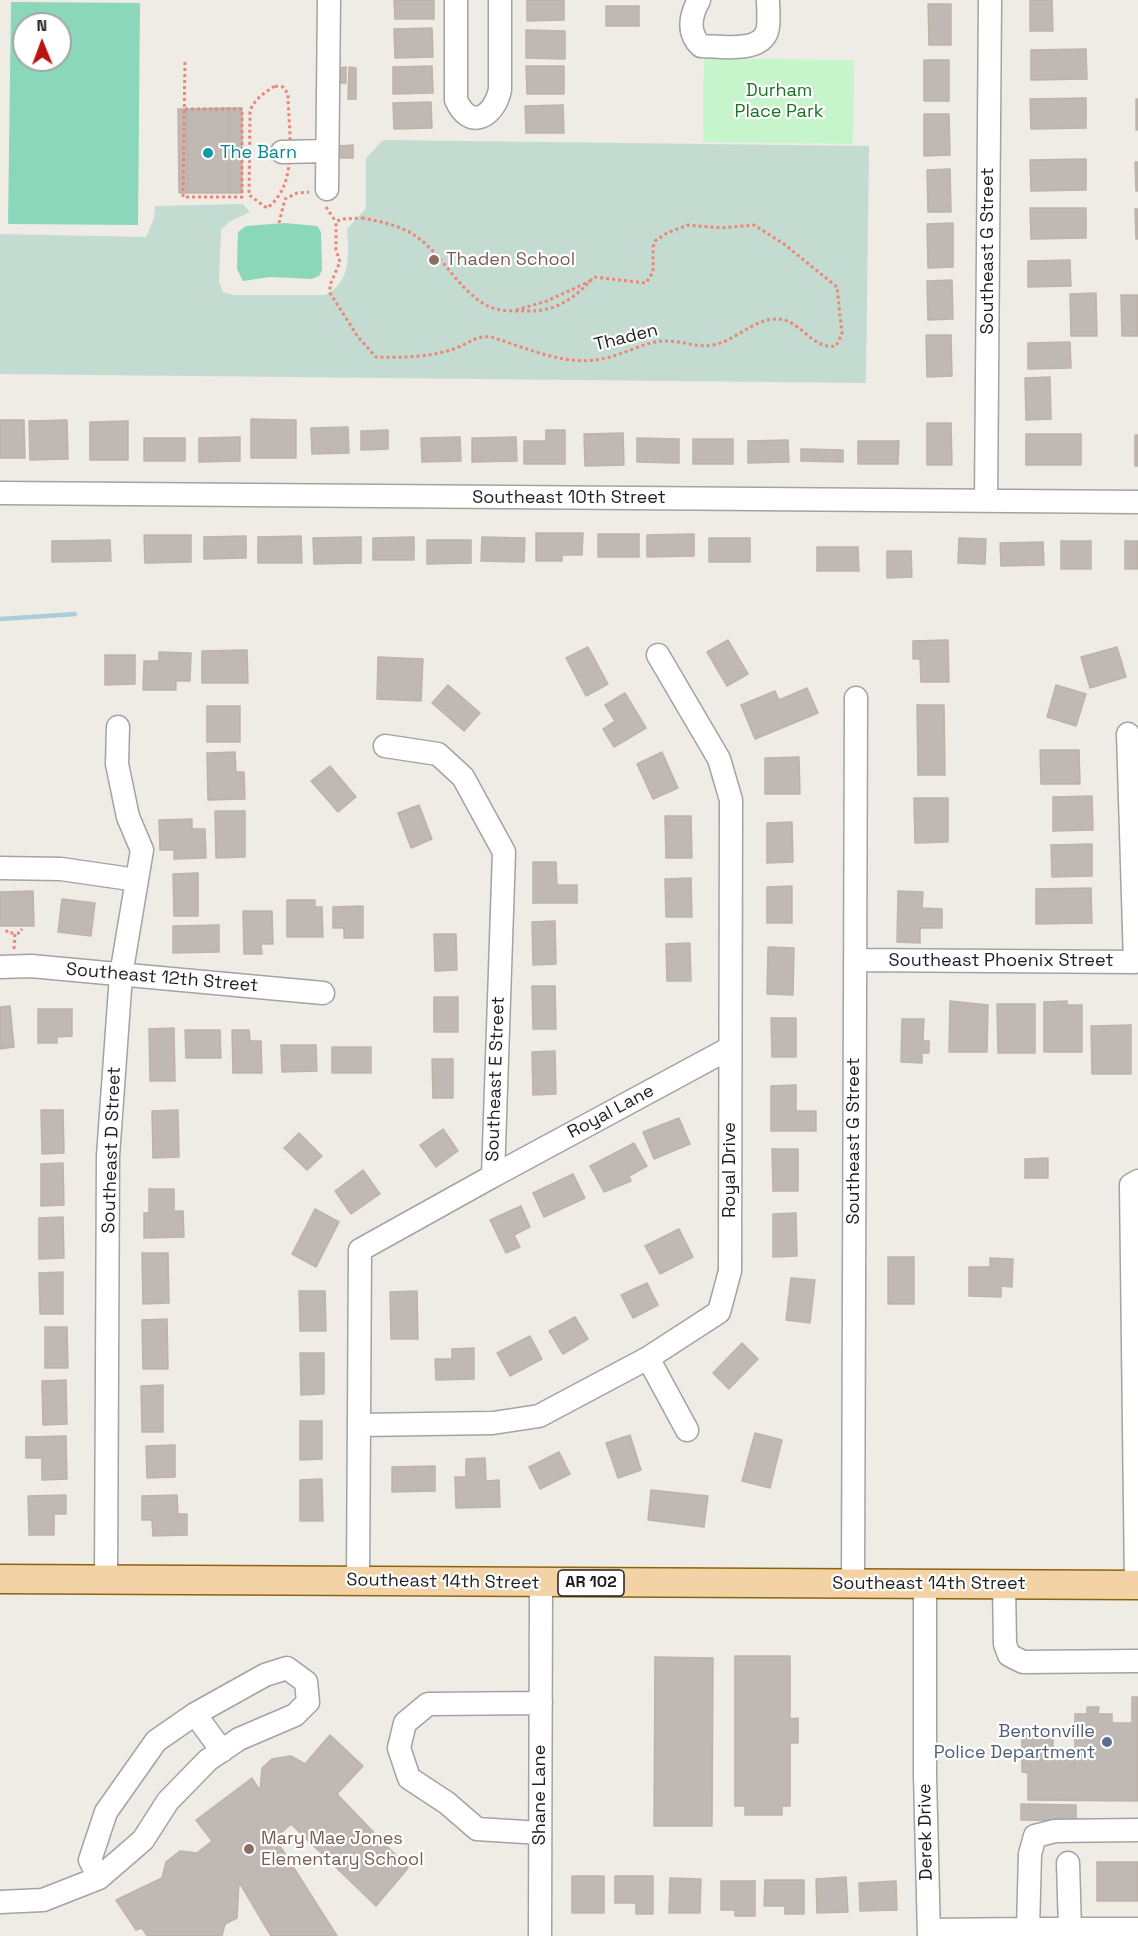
<!DOCTYPE html>
<html>
<head>
<meta charset="utf-8">
<style>
	body { margin:0 }
	#map { position:relative; width:1138px; height:1936px; overflow:hidden; background:#efece6; font-family:"Space Grotesk",sans-serif }
	canvas { display:block }
	.north { position:absolute; left:12px; top:12px; width:60px; height:60px; box-sizing:border-box; background:#fff; border:2px solid #a5a5a5; border-radius:50%; rotate:359deg; font-size:16px; font-weight:700; line-height:24px; text-align:center; color:#1f1f1f }
	.north::after { content:''; display:block; margin:auto; width:21px; height:27px; background:#bb1412; clip-path:polygon(50% 0,100% 100%,50% 72%,0 100%) }
</style>
</head>
<body>
<div id="map">
<canvas width="1138" height="1936"></canvas>
<div class="north">N</div>
</div>
<script>
const context = document.querySelector('canvas').getContext('2d');
context.lineJoin = 'round';
function fillPath(path, color) { context.fillStyle = color; context.fill(path, 'evenodd'); }
function stroke(path, color, width, dash) { context.strokeStyle = color; context.lineWidth = width; context.lineCap = dash ? 'butt' : 'round'; context.setLineDash(dash || []); context.stroke(path); }
function drawText(font, color, halo, rows, align = 'center') {
  context.font = font + ' "Space Grotesk",sans-serif'; context.lineWidth = 4.5; context.setLineDash([]); context.textBaseline = 'middle'; context.strokeStyle = halo; context.fillStyle = color; for (const [text, x, y, turn = 0] of rows) {
    context.save(); context.translate(x, y); context.rotate((+turn || 0) * Math.PI / 180); context.textAlign = isNaN(turn) ? turn : align; if (halo) context.strokeText(text, 0, 0); context.fillText(text, 0, 0); context.restore();
  }
}
fillPath(new Path2D(`
	M383,140L869,146L866,383L0,374V234L146,237L154,218L155,206L243,204L250,212L229,222L221,230L219,282L223,292L233,295H325C351,283 349,255 347,229L366,208V158Z`), '#c4dbd1');
fillPath(new Path2D(`
	M704,58L854,60L853,144L703,142Z`), '#c7f5cb');
fillPath(new Path2D(`
	M11,2L140,3L138,225L8,224ZM24,24H60V60H24Z
	M285,223L317,226L321,232L322,270L319,276L312,279L270,277L243,281L237,269L238,232L246,226Z`), '#8bd7ba');
stroke(new Path2D(`
	M0,619L75,614`), '#aacdd8', 4.5);
const building = new Path2D(`
	M394,0H434V19H395Z
	M527,0H564V20L527,21Z
	M1030,0H1052L1053,31H1030Z
	M928,4H951V45H929Z
	M606,6H639V26H606Z
	M432,28L433,57L395,58L394,29Z
	M526,30L565,31V59L526,58Z
	M1086,49L1087,79L1031,80V50Z
	M924,60H949V101H924Z
	M432,66L433,93L393,94V67Z
	M526,66H564V94H527Z
	M346,67V83H340V68Z
	M349,67L356,68V99H348Z
	M1086,98V128L1031,129L1030,99Z
	M1136,99H1138V130H1136Z
	M431,102L432,128L394,129L393,103Z
	M563,105L564,133H526L525,106Z
	M229,108V193H188L187,109Z
	M229,108H242V193H229Z
	M178,109H187L188,193H179Z
	M924,114H949L950,155L924,156Z
	M353,145V158H338V146Z
	M1086,159V190L1031,191L1030,160Z
	M1135,162H1138V191H1136Z
	M950,169L951,212H928L927,170Z
	M1030,208H1086V238L1031,239Z
	M1135,209H1138V239H1136Z
	M953,223V267L928,268L927,224Z
	M1070,260L1071,286L1028,287V261Z
	M952,280L953,319L928,320L927,281Z
	M1096,293L1097,336H1071L1070,294Z
	M1121,295H1138V336H1122Z
	M926,335H951L952,376L927,377Z
	M1070,342L1071,368L1028,369V343Z
	M1050,377L1051,419L1026,420L1025,378Z
	M251,419L296,420V458H251Z
	M0,420H24L25,458H0Z
	M67,420L68,459L30,460L29,421Z
	M128,421V460H90V422Z
	M927,423H951L952,465H927Z
	M348,427L349,453L312,454L311,428Z
	M388,430V449L361,450V431Z
	M546,430H565V464H524V441H546Z
	M623,433L624,465L585,466L584,434Z
	M1026,434H1081V465H1026Z
	M1135,435H1138V466H1135Z
	M240,437V461L199,462V438Z
	M460,437L461,461L422,462L421,438Z
	M516,437L517,461L472,462V438Z
	M144,438H185V461H144Z
	M637,438L679,439V463L637,462Z
	M693,439H733V464H693Z
	M788,440L789,462L748,463V441Z
	M858,441H899L898,464H858Z
	M801,449L843,450V462L801,461Z
	M536,533H583L582,555H562V561H536Z
	M598,534H639V557H598Z
	M694,534V556L647,557V535Z
	M144,535H191V562L145,563Z
	M246,536V558L204,559V537Z
	M301,536L302,563H258V537Z
	M361,537V563L314,564L313,538Z
	M414,537V560H373V538Z
	M482,537L525,538L524,562L481,561Z
	M709,538H750V562H709Z
	M959,538L986,539L985,564L958,563Z
	M110,540L111,561L52,562V541Z
	M427,540H471V563L427,564Z
	M1061,541H1091V569H1061Z
	M1125,541H1138V569H1125Z
	M1043,542L1044,565L1001,566L1000,543Z
	M817,547H858L859,571H817Z
	M887,551H911L912,577L887,578Z
	M728,640L748,674L727,686L707,652Z
	M948,640L949,682H921L920,659H913V641Z
	M588,647L608,684L586,696L566,658Z
	M1117,647L1126,677L1090,688L1081,657Z
	M247,650L248,683H202V651Z
	M159,652L191,653L190,681H176V690H143L144,661H159Z
	M105,655H135V684L105,685Z
	M378,657L423,659L421,701L377,699Z
	M448,685L480,713L464,731L432,703Z
	M1056,685L1086,694L1076,726L1047,717Z
	M807,688L818,713L755,739L741,705L775,691L779,700Z
	M625,693L646,728L614,747L603,729L615,721L605,705Z
	M917,705H944L945,775H918Z
	M207,706H240V742H207Z
	M1040,750H1079L1080,784H1041Z
	M235,752L236,772H244L245,799L208,800L207,753Z
	M662,752L678,788L653,799L637,764Z
	M799,757L800,794H765V758Z
	M330,766L356,797L338,812L311,781Z
	M1092,796L1093,830L1053,831V797Z
	M914,798H948V842L915,843Z
	M419,805L432,839L411,848L398,813Z
	M215,811H245V857L216,858Z
	M665,816H691L692,858H666Z
	M192,819V829H205L206,858L174,859V850H160L159,820Z
	M792,822L793,862L767,863V823Z
	M1092,844V876L1052,877L1051,845Z
	M533,862H556L557,885H577V903H533Z
	M198,873V916H174L173,874Z
	M691,878L692,917H666L665,879Z
	M792,886V923H767V887Z
	M1091,888L1092,923L1036,924V889Z
	M33,891L34,926H0V892Z
	M898,891L923,892L922,908L942,909V928H920V943L897,942Z
	M62,899L95,903L91,936L58,932Z
	M287,900H315V907H322L323,937H287Z
	M363,906V938H344V928H333V907Z
	M243,911H272L273,944H261L262,954H244Z
	M555,921L556,964L533,965L532,922Z
	M219,925V952L173,953V926Z
	M434,934H456L457,970L435,971Z
	M690,943L691,981H667L666,944Z
	M768,947L794,948L793,995L767,994Z
	M532,986H555L556,1029H533Z
	M434,997H458V1032H434Z
	M950,1001L988,1005L987,1052H949Z
	M1067,1001V1005H1082V1052H1044V1002Z
	M997,1004H1035V1053H998Z
	M10,1006L14,1047L0,1049V1007Z
	M38,1009H72V1036L57,1037V1043H38Z
	M771,1018H796V1057H772Z
	M902,1019H924L923,1041H929V1053H922V1063L901,1062Z
	M1131,1025V1074H1092L1091,1026Z
	M174,1028L175,1081H150L149,1029Z
	M185,1030H220L221,1058H186Z
	M232,1030H249L250,1041H261L262,1073H233Z
	M281,1045H316L317,1071L282,1072Z
	M332,1047H371V1073H332Z
	M555,1051L556,1094L533,1095L532,1052Z
	M432,1059H453V1098H433Z
	M796,1085V1111H816V1131H771V1086Z
	M41,1110H63L64,1153L42,1154Z
	M178,1110L179,1157L153,1158L152,1111Z
	M679,1118L690,1144L654,1159L643,1132Z
	M443,1129L458,1151L436,1167L420,1145Z
	M299,1133L322,1156L307,1170L284,1148Z
	M634,1143L647,1166L629,1176L631,1181L604,1192L590,1166Z
	M772,1149H798V1191H773Z
	M1048,1158V1178H1025V1159Z
	M63,1163L64,1205L41,1206V1164Z
	M363,1170L380,1194L351,1214L335,1191Z
	M573,1174L585,1198L544,1217L533,1193Z
	M149,1189H174V1211H183L184,1237L144,1238V1213H149Z
	M521,1206L530,1227L514,1235L520,1247L506,1253L490,1220Z
	M315,1209L339,1222L316,1267L292,1254Z
	M796,1213L797,1256L773,1257V1214Z
	M63,1217L64,1258L39,1259V1218Z
	M679,1229L693,1257L660,1274L645,1246Z
	M142,1253H168L169,1303L143,1304Z
	M888,1257H914V1304H888Z
	M990,1258L1013,1259L1012,1287L1001,1286V1297L969,1296V1267H990Z
	M63,1272V1314H40L39,1273Z
	M791,1278L815,1280L810,1323L786,1320Z
	M647,1283L658,1305L633,1318L621,1295Z
	M299,1291H325L326,1331H300Z
	M417,1291L418,1339H391L390,1292Z
	M575,1317L588,1339L563,1354L549,1331Z
	M167,1319L168,1369H143L142,1320Z
	M45,1327H67L68,1368H45Z
	M530,1336L542,1359L510,1376L497,1353Z
	M742,1343L758,1359L729,1389L713,1373Z
	M474,1348V1379L436,1380L435,1359H452V1349Z
	M300,1353H324V1394L301,1395Z
	M66,1380L67,1424L43,1425L42,1381Z
	M163,1385V1432H142L141,1386Z
	M300,1421H322V1459L300,1460Z
	M755,1433L782,1440L770,1488L742,1481Z
	M630,1435L641,1470L618,1478L606,1443Z
	M66,1436L67,1479L42,1480V1458H26V1437Z
	M175,1445V1477L147,1478L146,1446Z
	M559,1452L570,1474L540,1489L529,1467Z
	M485,1458L486,1481L499,1480L500,1507L456,1508L455,1477H466V1459Z
	M435,1466V1491L392,1492V1467Z
	M322,1479L323,1521H300V1480Z
	M651,1490L708,1496L704,1527L648,1520Z
	M66,1495V1514H54V1535H29L28,1496Z
	M177,1495L178,1514H187V1535L153,1536L152,1520H142V1496Z
	M735,1656H790V1719L798,1718V1743H790V1806H782V1815H745V1806H735Z
	M655,1657L713,1658L712,1826H654Z
	M1132,1697H1138V1801L1028,1800V1773L1022,1772V1728H1053V1756H1075V1714H1087V1707H1099L1098,1714H1112V1723H1132Z
	M330,1735L363,1766L337,1794L408,1868L376,1906L291,1824L275,1838L337,1936H271L239,1882L237,1918L225,1924L222,1936H147L142,1928L136,1930L116,1900L162,1878L166,1862L180,1851L197,1853L212,1841L196,1820L252,1778L260,1791L262,1768L272,1759L291,1756L305,1764Z
	M1021,1804L1076,1805V1821L1021,1820Z
	M1097,1862H1138V1901H1097Z
	M572,1876H604V1913H572Z
	M615,1876H653V1914H636V1903H615Z
	M846,1877L848,1912L817,1913L816,1879Z
	M670,1878L701,1879L700,1913H669Z
	M765,1880H804V1914H785V1906H764Z
	M721,1881H755V1916H735V1910H721Z
	M896,1881L897,1910L860,1911L859,1883Z`);
fillPath(building, '#bfb8b3');
stroke(building, '#bfb3aa', 1.5);
const minor = new Path2D(`
	M456,0V100C470,131 494,117 500,90V0
	M699,0C690,16 687,33 701,46C719,46 756,53 766,34C770,26 768,10 768,0
	M282,152L327,151
	M327,189L329,0
	M0,493L1138,502
	M986,501L990,0
	M0,868L61,869L137,880
	M855,960L1135,962L1128,734
	M0,967L31,966L323,993
	M493,1176L730,1048
	M648,1358L687,1430
	M359,1425L493,1423L539,1416L648,1358L719,1312L730,1271L731,800L719,759L658,655
	M106,1580L108,1156L121,975L142,850L128,817L117,764L118,727
	M358,1581L360,1250L493,1176L504,852L463,777L438,754L385,746
	M853,1584L856,698
	M925,1585V1775L929,1936
	M1004,1585L1005,1644L1009,1655L1023,1662L1138,1661
	M1136,1585L1131,1185L1138,1181
	M195,1714L222,1751
	M540,1833L477,1829L447,1803L409,1778L399,1748L405,1723L428,1704L541,1703
	M1068,1863L1070,1929
	M0,1902L43,1900L99,1878L143,1840L168,1801L208,1760L239,1739L295,1715L308,1702L306,1682L287,1668L265,1675L195,1714L156,1741L106,1812L90,1860L99,1878
	M1028,1929H1138
	M929,1930L1028,1929L1030,1854L1035,1836L1055,1831L1138,1830
	M540,1936L541,1583`);
const major = new Path2D(`
	M0,1579L1138,1585`);
stroke(minor, '#a3a3a3', 25);
stroke(major, '#8c640e', 31);
stroke(new Path2D(`
	M275,86L283,87L288,94C288,129 300,184 267,208L249,195L250,112C252,101 265,92 275,86Z
	M185,109H242V197H183L185,60
	M326,207L336,222
	M362,218C379,221 399,225 414,235C442,253 457,289 486,305C498,312 514,311 527,311C556,312 575,298 594,277L646,283L653,272V247L655,241L667,233L688,225L721,228L754,225L784,244L837,287L842,334L836,346C811,350 800,318 776,319C754,319 735,341 713,345C696,348 680,340 663,341C644,342 625,354 606,358C568,368 527,348 491,337C476,335 470,343 456,348C434,357 400,358 376,357L358,337L330,293V285L340,262L336,250V222L341,219Z
	M279,223L285,199L297,193L309,192
	M516,310L547,301L590,281
	M6,930L8,933H15
	M14,949L15,933H20L22,929`), '#ed8679', 3, [3, 3]);
stroke(minor, '#fff', 22);
stroke(major, '#f3d3a6', 28);
for (const [x, y, r, color] of [
	[208,153,6,"#0f9aa8"],
	[434,260,6,"#8d6e63"],
	[1107,1742,6,"#5c6f8a"],
	[249,1849,6,"#8d6e63"]
]) { const dot = new Path2D(); dot.arc(x, y, r, 0, 2 * Math.PI); context.fillStyle = color; context.fill(dot); stroke(dot, '#fff', 2); }
for (const [x, y, w] of [
	[591,1583,66]
]) { const box = new Path2D(); box.roundRect(x - w / 2, y - 13, w, 26, 4.5); context.fillStyle = '#fff'; context.fill(box); stroke(box, '#1f1f1f', 1.5); }
drawText('bold 16px', '#1f1f1f', null, [
	["AR 102",591,1583]
]);
drawText('18px', '#16741f', '#fff', [
	["Durham",779,91],
	["Place Park",779,112]
]);
drawText('18px', '#0d838f', '#fff', [
	["The Barn",220,153]
], 'left');
drawText('18px', '#1f1f1f', '#fff', [
	["Southeast G Street",988,251,-90],
	["Thaden",626,338,-14],
	["Southeast 10th Street",569,498],
	["Southeast Phoenix Street",1001,961],
	["Southeast 12th Street",162,978,5],
	["Southeast E Street",496,1079,-88],
	["Royal Lane",611,1112,-28],
	["Southeast G Street",854,1141,-90],
	["Southeast D Street",112,1150,-88],
	["Royal Drive",730,1170,-90],
	["Southeast 14th Street",443,1582,1],
	["Southeast 14th Street",929,1584],
	["Shane Lane",540,1795,-90],
	["Derek Drive",926,1832,-91]
]);
drawText('18px', '#785e54', '#fff', [
	["Thaden School",446,260],
	["Mary Mae Jones",261,1839],
	["Elementary School",261,1860]
], 'left');
drawText('18px', '#4e5e75', '#fff', [
	["Bentonville",1095,1732],
	["Police Department",1095,1753]
], 'right');
</script>
</body>
</html>
